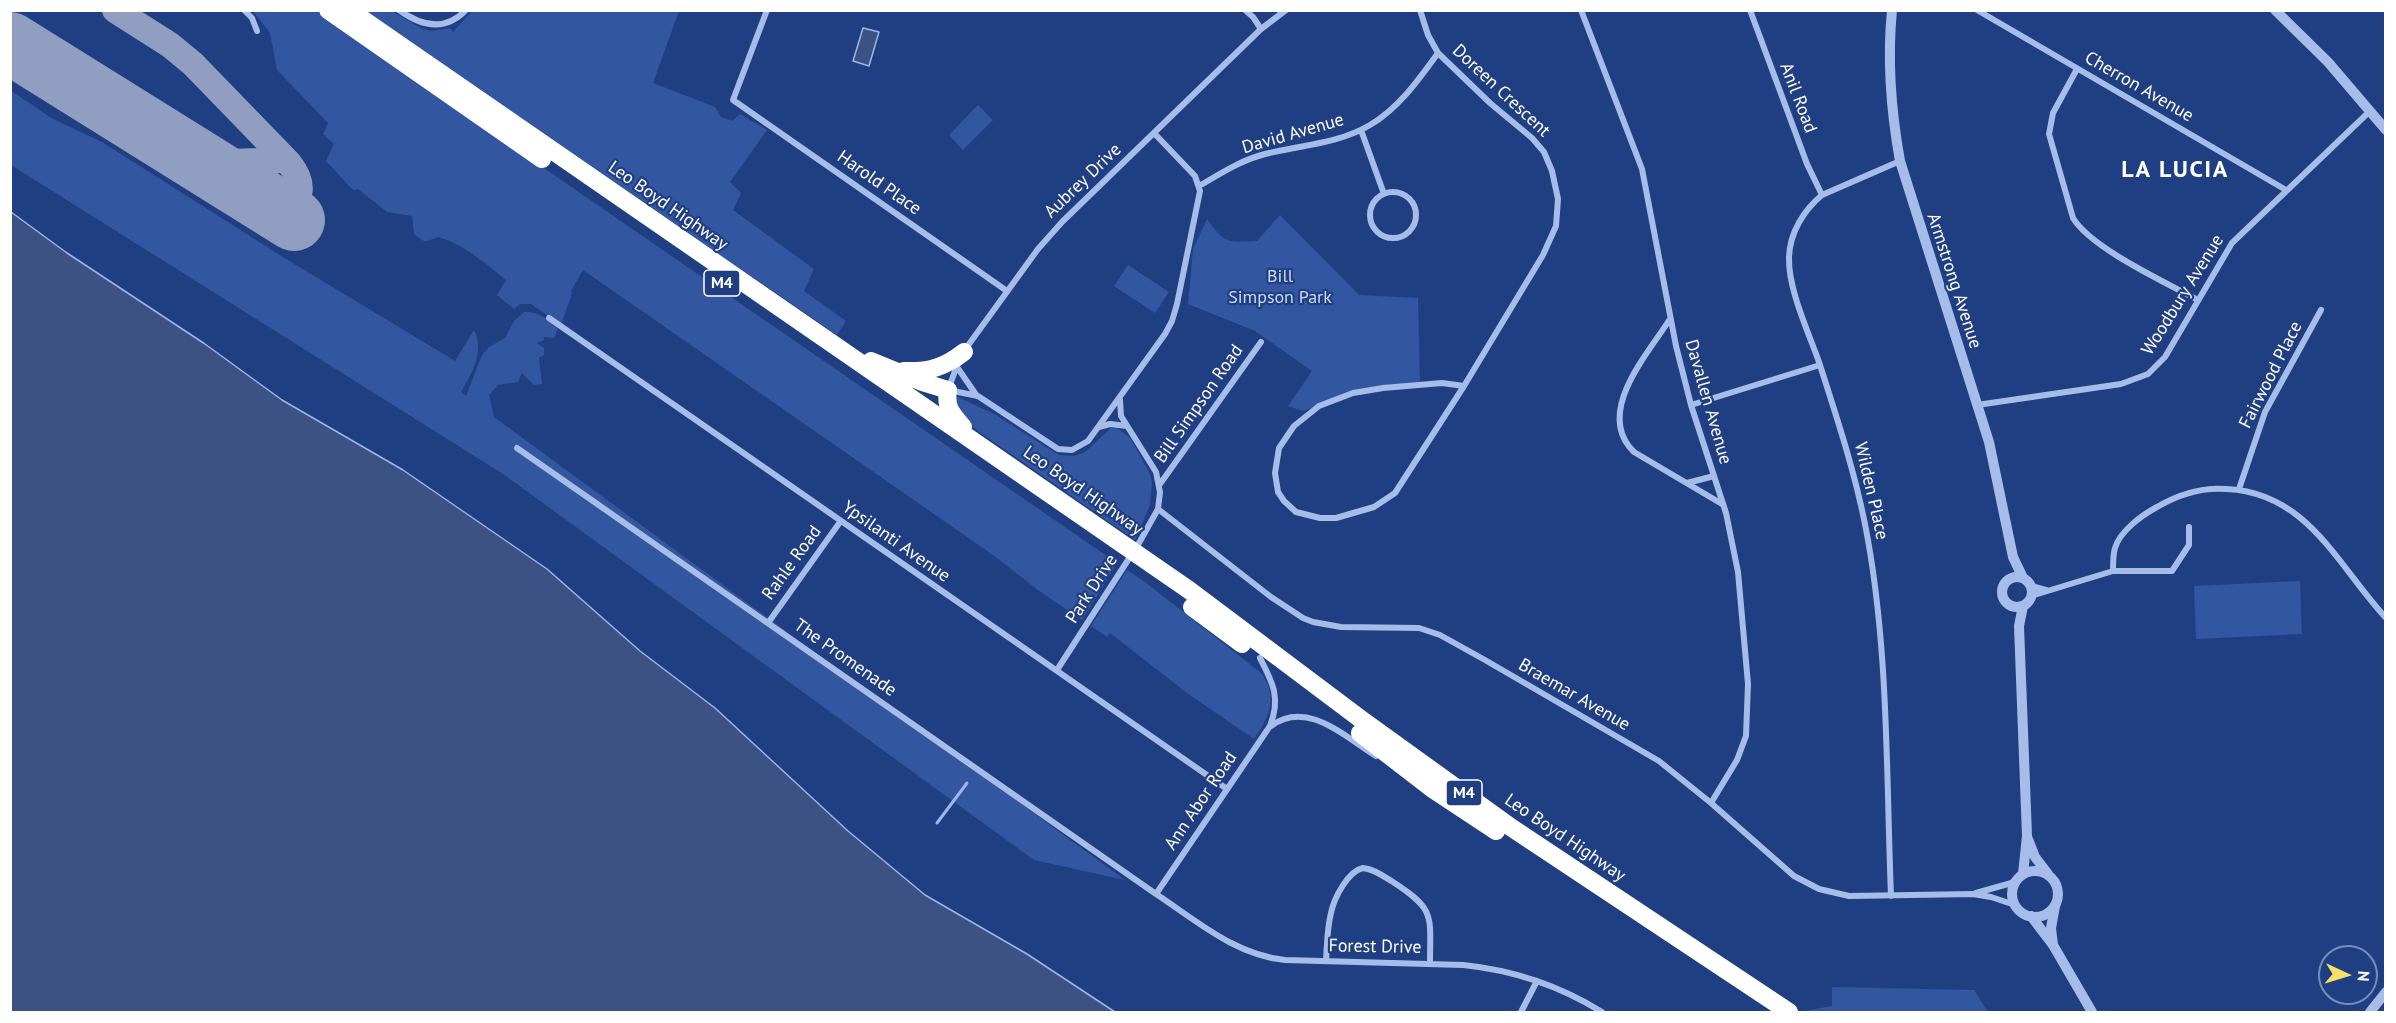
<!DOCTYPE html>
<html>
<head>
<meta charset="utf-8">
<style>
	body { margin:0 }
	#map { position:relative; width:2396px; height:1023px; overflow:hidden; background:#203f83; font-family:"PT Sans",sans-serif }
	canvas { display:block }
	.frame { position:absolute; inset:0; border:12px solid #fff; pointer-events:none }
	.north { position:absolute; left:2318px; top:945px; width:60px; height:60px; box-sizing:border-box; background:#203f83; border:2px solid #798cb5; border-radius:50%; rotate:94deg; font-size:16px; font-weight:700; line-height:24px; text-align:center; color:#fff }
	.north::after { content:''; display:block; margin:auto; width:21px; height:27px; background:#f7df68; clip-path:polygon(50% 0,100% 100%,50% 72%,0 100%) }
</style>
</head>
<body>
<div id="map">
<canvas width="2396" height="1023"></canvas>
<div class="frame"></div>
<div class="north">N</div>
</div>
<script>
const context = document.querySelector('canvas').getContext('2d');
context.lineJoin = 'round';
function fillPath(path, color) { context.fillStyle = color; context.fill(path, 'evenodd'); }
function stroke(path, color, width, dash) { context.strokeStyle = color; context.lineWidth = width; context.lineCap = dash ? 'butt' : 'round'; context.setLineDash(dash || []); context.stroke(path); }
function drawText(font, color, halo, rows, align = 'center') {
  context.font = font + ' "PT Sans",sans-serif'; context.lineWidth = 4.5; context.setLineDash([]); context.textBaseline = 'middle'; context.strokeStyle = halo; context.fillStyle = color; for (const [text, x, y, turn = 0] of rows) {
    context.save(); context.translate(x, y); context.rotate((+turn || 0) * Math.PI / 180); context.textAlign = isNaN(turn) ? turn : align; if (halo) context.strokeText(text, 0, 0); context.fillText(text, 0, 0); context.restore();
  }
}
fillPath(new Path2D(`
	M253,11H316L1117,563L1082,620L1038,590L993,555L583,270L571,291L572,293L561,325L531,304H520L514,309L497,295L506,280C486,264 464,244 438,237C424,242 427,244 414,234L412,216L387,212L358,189L353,190L326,161L334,144L323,134L328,123L277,70L270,33Z
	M359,11H392L422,29L432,31L450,28L453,32L472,11H679L653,83L715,107L721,117L732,121L740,114L767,130L730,182L741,193L733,210L814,269L804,291L846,321L837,335L753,277L695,245Z
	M10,90L53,119L102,142L286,259L455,361L474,330C485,352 472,373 461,392L466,396L482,355L489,347L505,338L514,321L524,312C538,311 547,319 558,328L554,338L544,337V340L537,343L544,348V355L539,358L542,384L534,385L522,373L518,382L498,385L489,395L494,417L1125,880L1034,860L503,474L11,165Z
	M978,105L993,120L963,150L949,135Z
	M1280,215L1359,295L1418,298L1420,386L1361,393L1335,399L1303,411L1288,406L1312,371L1255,331L1188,304L1193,249L1207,219C1226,245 1227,242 1257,241Z
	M1128,265L1169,292L1155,313L1114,286Z
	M954,395L994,414L1059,455L1074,456L1085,452L1111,428H1117L1130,438L1150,474L1152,482L1150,505L1135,540L978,431L957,413Z
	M1127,570L1145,582L1261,673C1279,696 1269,718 1254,739L1187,693L1110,633L1107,637L1091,626Z
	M2300,581L2302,634L2196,639L2194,586Z
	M1832,987L1974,990L1988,1012H1799L1832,1006Z`), '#3356a1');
const water = new Path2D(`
	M863,28L879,32L869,66L853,61Z
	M11,212L67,253L205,344L282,400L403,470L547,569L640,651L715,708L848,831L925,895L1027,954L1115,1012H11Z`);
fillPath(water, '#3c5285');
stroke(water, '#9bb6ea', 1.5);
stroke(new Path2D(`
	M937,823L967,783`), '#9bb6ea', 3);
stroke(new Path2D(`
	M115,10L170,45L193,64L289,163C306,185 301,195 288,216
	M204,163L286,160`), '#909fc1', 26);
stroke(new Path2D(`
	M10,43L294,220`), '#909fc1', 62);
stroke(new Path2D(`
	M244,10L252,18L257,31
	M399,10C421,26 445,32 466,10
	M767,10L733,100L1007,291
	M1245,10L1253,17L1261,29
	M1420,10L1428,35L1438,53L1490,103L1532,138L1544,152L1552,171L1558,199L1556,226L1543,255L1464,386L1395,493L1374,507L1336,518H1320L1296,512L1284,501L1278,492L1275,473L1279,448L1294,426L1319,406L1353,393L1383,388L1442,383L1464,386
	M1581,10L1642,169L1676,346L1691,405L1726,513L1738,572L1748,684L1746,736L1737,760L1711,803
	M1750,10L1807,164L1822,195
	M1977,10L2286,190
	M2077,69L2053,113L2049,134L2073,218C2091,248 2165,282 2198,300
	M1361,130L1384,194
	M1199,186C1220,174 1241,160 1265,154C1300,145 1338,144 1370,125C1399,108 1419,79 1438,53
	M1370 215a23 23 0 1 1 46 0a23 23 0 1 1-46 0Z
	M549,318L1227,789
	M1670,319C1647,355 1594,413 1634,452L1722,504
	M964,351L1038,249L1062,222L1261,29L1286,10
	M958,363L948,390L978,396L1058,449L1072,450L1088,441L1165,334L1172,321L1177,304L1200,191L1195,176L1154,133
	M957,367L977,396
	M1691,405L1820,365
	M1977,405L2121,384L2148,374L2165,357L2232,243L2370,111
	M1099,427L1110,424L1127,426
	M517,448L1156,894C1197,921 1235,955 1285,960L1463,965C1513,970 1560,986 1602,1012
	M1687,483L1714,476
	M1160,484L1261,342
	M2239,489L2265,412L2321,310
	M1158,509L1271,597L1303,618L1313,622L1341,627L1419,628L1440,635L1485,660L1659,761L1711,803L1794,876L1819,889L1849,896L1973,894L1991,897L2015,905
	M2113,571H2172L2189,545V527
	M2031,586L2046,590
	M2031,596L2113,571C2113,563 2113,555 2115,548C2120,531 2142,515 2157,507C2179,494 2202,487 2227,489C2308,493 2337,565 2386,618
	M768,623L840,522
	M1057,670L1139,543L1158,509L1160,492L1156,472L1121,416L1120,400
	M1271,726C1307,699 1345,737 1376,756
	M1976,893L2015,882
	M1156,894L1270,726C1281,698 1273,683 1260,658
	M1891,896C1886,772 1889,646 1865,524C1854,469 1836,415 1819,362C1808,331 1788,289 1789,257C1790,232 1804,210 1822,195L1900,161
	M1326,961C1327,946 1327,928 1331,913C1334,898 1348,871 1363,868C1374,869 1383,876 1393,882C1436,910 1430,915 1430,964
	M1521,1012L1537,981`), '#a7bde9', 6);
stroke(new Path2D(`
	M1892,10C1887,61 1891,111 1900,161L1989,442L2013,557L2023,578
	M2275,10L2328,62L2386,130
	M2002 592a15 15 0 1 1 30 0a15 15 0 1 1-30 0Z
	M2028,839L2035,857L2048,874
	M2012 894a23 23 0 1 1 46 0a23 23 0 1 1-46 0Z
	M2023,874L2027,836L2019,626L2023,606
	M2031,916L2053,945L2092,1012
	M2053,945L2051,928L2055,906
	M2370,1012L2386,992`), '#a7bde9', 10);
stroke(new Path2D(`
	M328,10L542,159
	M349,10L1189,590L1362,720L1512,828L1789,1012
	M871,361L922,382L948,390C945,408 952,414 963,427
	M904,371C929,372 945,367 964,352
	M1192,607L1242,644
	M1360,733L1434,790L1496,831`), '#fff', 18);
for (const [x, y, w] of [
	[722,283,36],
	[1464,793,36]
]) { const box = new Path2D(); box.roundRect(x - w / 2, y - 13, w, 26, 4.5); context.fillStyle = '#203f83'; context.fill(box); stroke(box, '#fff', 1.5); }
drawText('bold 16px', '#fff', null, [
	["M4",722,283],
	["M4",1464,793]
]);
drawText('18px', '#fff', '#203f83', [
	["Cherron Avenue",2139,87,30],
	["Doreen Crescent",1501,91,43],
	["Anil Road",1798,98,69],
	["David Avenue",1293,134,-16],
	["Aubrey Drive",1083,181,-44],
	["Harold Place",879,183,35],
	["Leo Boyd Highway",668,206,35],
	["Armstrong Avenue",1954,281,72],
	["Woodbury Avenue",2183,295,-58],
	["Fairwood Place",2271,375,-63],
	["Davallen Avenue",1708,402,74],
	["Bill Simpson Road",1199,404,-55],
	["Leo Boyd Highway",1083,491,35],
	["Wilden Place",1871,491,77],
	["Ypsilanti Avenue",896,542,35],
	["Rahle Road",792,563,-54],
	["Park Drive",1092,589,-57],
	["The Promenade",845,658,35],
	["Braemar Avenue",1574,695,30],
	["Ann Abor Road",1201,801,-56],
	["Leo Boyd Highway",1565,838,34],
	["Forest Drive",1375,947,1]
]);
drawText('18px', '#cbdaf7', '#203f83', [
	["Bill",1280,277],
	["Simpson Park",1280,298]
]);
context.letterSpacing = '1.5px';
drawText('bold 24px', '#fff', '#203f83', [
	["LA LUCIA",2175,170]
]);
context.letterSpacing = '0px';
</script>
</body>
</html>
